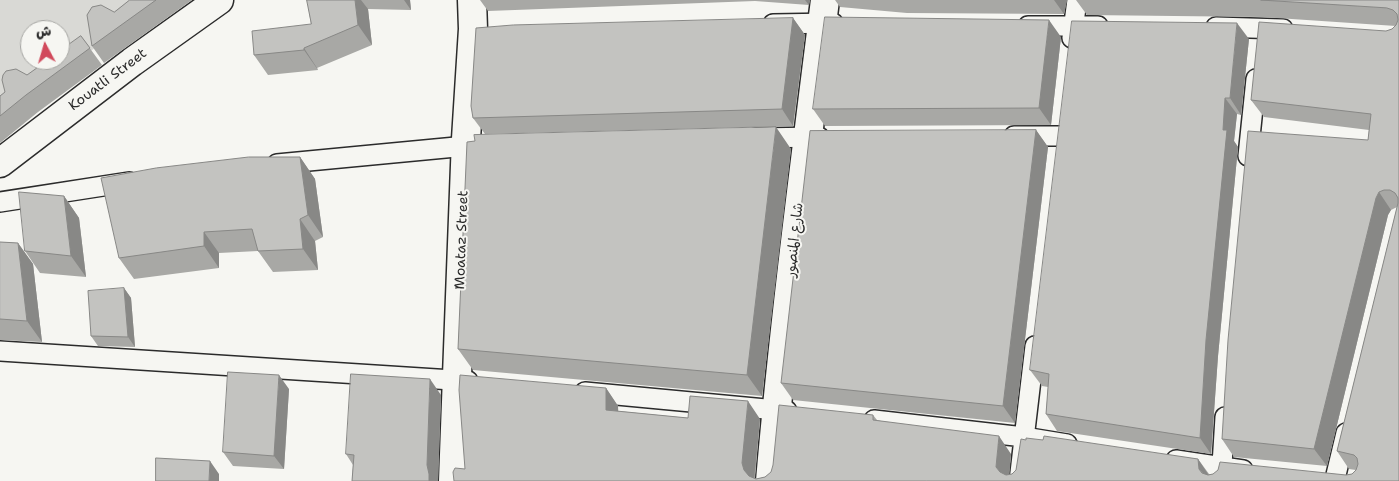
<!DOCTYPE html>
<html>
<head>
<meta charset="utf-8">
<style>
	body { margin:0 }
	#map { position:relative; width:1399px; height:481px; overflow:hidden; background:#f6f6f2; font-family:"Shantell Sans","Playpen Sans Arabic",sans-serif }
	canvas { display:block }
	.north { position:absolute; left:20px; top:20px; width:50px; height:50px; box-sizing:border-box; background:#f6f6f2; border:1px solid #a5a5a2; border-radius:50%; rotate:354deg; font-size:14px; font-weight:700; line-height:20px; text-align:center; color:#2b2b2b }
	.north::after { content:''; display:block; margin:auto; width:18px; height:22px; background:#d1495b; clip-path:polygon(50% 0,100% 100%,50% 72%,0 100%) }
</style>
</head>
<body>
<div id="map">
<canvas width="1399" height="481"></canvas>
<div class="north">ش</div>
</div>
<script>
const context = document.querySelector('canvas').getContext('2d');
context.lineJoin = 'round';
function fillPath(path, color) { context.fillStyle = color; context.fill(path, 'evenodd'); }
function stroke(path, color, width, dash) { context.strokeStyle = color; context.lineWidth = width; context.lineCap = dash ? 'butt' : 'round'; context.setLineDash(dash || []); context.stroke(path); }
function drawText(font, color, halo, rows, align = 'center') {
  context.font = font + ' "Shantell Sans","Playpen Sans Arabic",sans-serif'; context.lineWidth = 4; context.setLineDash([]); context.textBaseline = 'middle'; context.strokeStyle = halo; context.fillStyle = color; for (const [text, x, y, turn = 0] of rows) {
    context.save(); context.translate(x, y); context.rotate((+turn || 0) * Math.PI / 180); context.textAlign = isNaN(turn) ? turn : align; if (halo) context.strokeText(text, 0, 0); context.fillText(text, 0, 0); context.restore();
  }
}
fillPath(new Path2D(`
	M0,0H161L37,90L0,119ZM30,30H60V60H30Z`), '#d9d9d5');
const street = new Path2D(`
	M773,24L833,23
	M1028,26H1098
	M1216,27L1283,29
	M1072,38L1077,0
	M1014,136H1060
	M756,138L819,137
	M1248,156L1256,79
	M277,164L477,145
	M0,202L129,182
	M0,351L468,381
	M585,392L787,411
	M874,420L1024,437L1067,444
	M1176,460L1243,470
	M1335,479L1346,433
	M1019,481L1035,346
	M1221,481L1225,417`);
const secondary = new Path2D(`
	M0,163L132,62L219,0
	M453,481L466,139L473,29L472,0
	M770,481C784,320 805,160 825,0`);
stroke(street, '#2b2b2b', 22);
stroke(secondary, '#2b2b2b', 31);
stroke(street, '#f6f6f2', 19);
stroke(secondary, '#f6f6f2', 28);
fillPath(new Path2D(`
	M130,0H192L104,63L92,46L114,12Z
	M307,0H410L411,10L368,9L372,45L317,68L318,70L268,75L254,55L311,24Z
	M480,0H810L809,5L755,1L488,11Z
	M835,0H1067L1064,14L907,13L840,7Z
	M1076,0H1399V481H454L465,469L606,388L618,406V411L688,418L760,419L755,478L756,479L765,477L873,415L877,420L1011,454L1009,474H1012L1016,470L1026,440H1043L1198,459L1209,474L1346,475L1352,474L1356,470L1349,469L1337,451L1397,207L1391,210L1388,215L1327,466L1234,457L1222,439L1368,140L1369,130L1264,117L1251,100L1386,31L1392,29L1396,26L1262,17L1087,15Z
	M793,18L805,35L793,126L485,134L473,118Z
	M81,36L102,65L38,112L0,143V96Z
	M1061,37L1051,125L825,126L813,109Z
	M1249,39L1241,115L1237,114L1234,141L1238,147L1218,356L1211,454L1057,431L1046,414L1048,387L1042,386L1030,370Z
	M1036,130L1048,147L1015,423L793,400L781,383Z
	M791,149L762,396L473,370L458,349Z
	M300,157L315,179L323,237L315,241L318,270L273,272L258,251L219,253V268L134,279L119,258Z
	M64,196L79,218L86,277L40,273L25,251Z
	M0,242L18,243L33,264L42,342L0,340Z
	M124,288L131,298L135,347L98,346L91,336Z
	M289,389L284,469L233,466L223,452Z
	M441,395L438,481H352L353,465L346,454Z`), '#a8a8a5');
fillPath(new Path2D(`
	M355,0H361L368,9L372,45L358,25Z
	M404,0H410L411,10Z
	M805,0H810L809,5Z
	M1054,0H1067L1064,14Z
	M793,18L805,35L793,126L782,109Z
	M1049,20L1061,37L1051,125L1039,108Z
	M1237,23L1249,39L1241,115L1230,98Z
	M304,48L317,68L318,70L304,50Z
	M1225,98L1237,114L1234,141L1238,147L1218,356L1211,454L1200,438L1206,340Z
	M776,127L791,149L762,396L747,375Z
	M1036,130L1048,147L1015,423L1003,406Z
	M300,157L315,179L323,237L308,215Z
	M1379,192L1391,210L1388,215L1327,466L1314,449L1376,198Z
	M64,196L79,218L86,277L71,256Z
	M300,219L315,241L318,270L303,249Z
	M204,232L219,253V268L204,246Z
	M18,243L33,264L42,342L27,321Z
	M124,288L131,298L135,347L128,337Z
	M279,375L289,389L284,469L274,456Z
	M430,379L441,395L438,481H429L427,465Z
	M606,388L618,406L619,427L606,410Z
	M748,401L760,419L754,480L751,481L744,470L742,463Z
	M999,436L1011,454L1009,481H1006L996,467Z
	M1198,459L1210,477L1211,481L1199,469Z
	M210,461L219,474V481H209Z`), '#888886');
const building = new Path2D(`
	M130,0H156L92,46L87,15L92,7L101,5L114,12Z
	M307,0H355L358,25L304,48V50L254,55L252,31L311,24Z
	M1261,0H1399V481H454L453,472L455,468L465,469L459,390L460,375L606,388V410L688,418L690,396L748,401L742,463L744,470L749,476L756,479L765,477L771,472L773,465L779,405L873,415V420L999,436L996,467L1000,472L1006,475L1012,474L1016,470L1021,439L1026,440V438L1043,440L1044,436L1198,459L1199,469L1202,473L1208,475L1213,474L1218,470L1220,462L1346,475L1352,474L1356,470L1358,464L1357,458L1354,455L1337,451L1398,203V198L1395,193L1390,190H1384L1379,192L1376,198L1314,449L1222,439L1228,340L1248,131L1368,140L1371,114L1251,100L1259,22L1386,31L1392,29L1396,25L1398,20L1397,14L1393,10L1387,8Z
	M825,17L1049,20L1039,108L813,109Z
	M793,18L782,109L473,118L471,106L476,28L513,25Z
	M1072,21L1237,23L1230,98H1225L1223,130H1227L1206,340L1200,438L1046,414L1049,374L1030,370Z
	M81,36L90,48L26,95L0,116V96L5,92L2,80L3,75L6,71L16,69L27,75L48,60H60V51Z
	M776,127L747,375L458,349L467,142L475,141L474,135Z
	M1036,130L1003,406L781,383L810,131Z
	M249,157H300L308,215L300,219L303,249L258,251L252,229L204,232V246L119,258L101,178L156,168Z
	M19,192L64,196L71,256L25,251Z
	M0,242L18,243L27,321L0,319Z
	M124,288L128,337L91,336L88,291Z
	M228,372L279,375L274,456L223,452Z
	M351,374L430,379L427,465L429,474V481H352L354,455L346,454Z
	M156,458L210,461L209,481H156Z`);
fillPath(building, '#c3c3c0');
stroke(building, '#888886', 1);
drawText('14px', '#2b2b2b', '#f6f6f2', [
	["Kouatli Street",108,80,-37],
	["Moataz Street",462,240,-88],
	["شارع المنصور",795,240,-84]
]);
</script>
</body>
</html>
